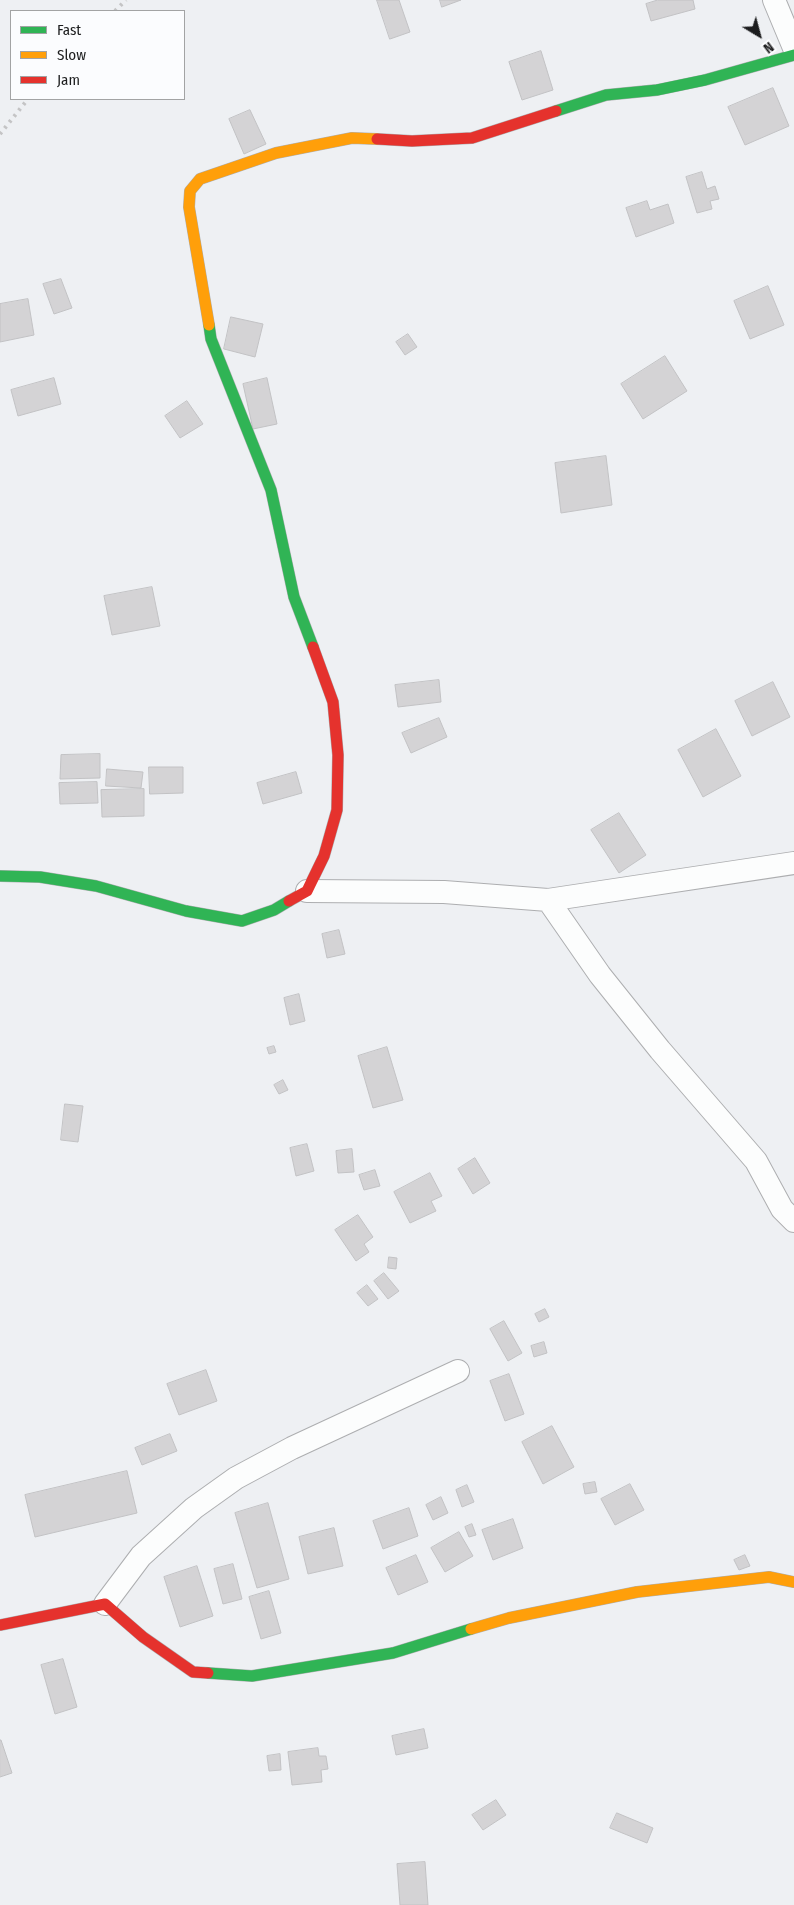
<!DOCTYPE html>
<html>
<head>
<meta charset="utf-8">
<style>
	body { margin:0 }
	#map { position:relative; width:794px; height:1905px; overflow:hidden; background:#eef0f3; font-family:"Fira Sans Condensed",sans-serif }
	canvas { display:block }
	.legend { position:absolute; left:10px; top:10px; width:175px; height:90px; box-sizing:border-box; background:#fbfcfe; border:1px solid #a2a3a4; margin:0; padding:6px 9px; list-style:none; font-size:15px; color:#1c1d1e }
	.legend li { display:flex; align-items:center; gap:10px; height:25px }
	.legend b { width:25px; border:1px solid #a2a3a4 }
	.north { position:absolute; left:734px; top:10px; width:50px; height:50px; -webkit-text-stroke:4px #fbfcfe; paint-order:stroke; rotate:143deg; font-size:14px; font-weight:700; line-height:20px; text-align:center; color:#1c1d1e }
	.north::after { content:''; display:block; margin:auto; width:18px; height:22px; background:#1c1d1e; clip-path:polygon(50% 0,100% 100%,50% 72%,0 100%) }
</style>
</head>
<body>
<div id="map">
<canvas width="794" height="1905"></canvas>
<ul class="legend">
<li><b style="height:6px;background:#30b455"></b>Fast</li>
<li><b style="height:6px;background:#ff9f0a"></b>Slow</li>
<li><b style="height:6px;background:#e5322d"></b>Jam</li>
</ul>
<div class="north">N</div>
</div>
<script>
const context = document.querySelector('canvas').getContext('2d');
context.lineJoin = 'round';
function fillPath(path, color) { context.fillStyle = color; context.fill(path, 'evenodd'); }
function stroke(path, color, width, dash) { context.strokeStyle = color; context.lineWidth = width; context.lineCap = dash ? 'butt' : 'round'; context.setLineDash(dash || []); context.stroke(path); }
const building = new Path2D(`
	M377,0H399L410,32L390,39Z
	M440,0H461L442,7Z
	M658,0H693L695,9L651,21L646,4Z
	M541,51L553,90L522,100L509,62Z
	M773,88L789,126L745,145L728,107Z
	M250,110L266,144L244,154L229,119Z
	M702,172L707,189L715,186L719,199L710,201L712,209L697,213L686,177Z
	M647,201L650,210L668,204L674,223L636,237L626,208Z
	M61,279L72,308L54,314L43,284Z
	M768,286L784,325L750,339L734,301Z
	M28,299L34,335L0,342V304Z
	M231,317L263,324L255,357L224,349Z
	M408,334L417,347L405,355L396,342Z
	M665,356L687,391L643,419L621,384Z
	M54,378L61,404L18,416L11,390Z
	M267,378L277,424L253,429L243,384Z
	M187,401L203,424L180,438L165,416Z
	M606,456L612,505L561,513L555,463Z
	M152,587L160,626L112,635L104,596Z
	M439,680L441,702L398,707L395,685Z
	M773,682L790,717L752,736L735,701Z
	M439,718L447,737L411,753L402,733Z
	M716,729L741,776L703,797L678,750Z
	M100,754V778L60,779L61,755Z
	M149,767H183V793L150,794Z
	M107,769L143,772L141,788L106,786Z
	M296,772L302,793L263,804L257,783Z
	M97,782L98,803L60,804L59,783Z
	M144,789V816L102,817L101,790Z
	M619,813L646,855L619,873L591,830Z
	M339,930L345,954L327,958L322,934Z
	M299,994L305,1021L290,1025L284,998Z
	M274,1046L276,1052L269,1054L267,1048Z
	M387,1047L403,1100L373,1108L358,1056Z
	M283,1080L288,1090L279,1094L274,1085Z
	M65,1104L83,1106L78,1142L61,1140Z
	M307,1144L314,1171L296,1176L290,1148Z
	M352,1149L354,1172L338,1173L336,1151Z
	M475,1158L490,1183L473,1194L458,1169Z
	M375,1170L380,1186L364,1190L359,1175Z
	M430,1173L442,1196L431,1201L436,1211L410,1223L394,1192Z
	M358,1215L373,1237L364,1244L369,1252L356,1261L335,1230Z
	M389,1257L397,1258L396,1269L388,1268Z
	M384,1273L399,1291L388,1299L374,1281Z
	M367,1285L378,1299L368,1306L357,1293Z
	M545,1309L549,1317L539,1322L535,1314Z
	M504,1321L522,1353L508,1361L490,1329Z
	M544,1342L547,1353L534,1357L531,1346Z
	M206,1370L217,1401L179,1415L167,1384Z
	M509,1374L524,1414L505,1421L490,1381Z
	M552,1426L574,1467L543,1484L522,1442Z
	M170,1434L177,1451L142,1465L135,1448Z
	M127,1471L137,1513L35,1537L25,1495Z
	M595,1482L597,1492L585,1494L583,1484Z
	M630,1484L644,1510L615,1525L601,1499Z
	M467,1485L474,1502L462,1507L456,1490Z
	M441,1497L448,1513L433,1520L426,1505Z
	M268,1503L289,1579L257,1588L235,1513Z
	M409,1508L418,1536L383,1549L373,1521Z
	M513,1519L523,1548L493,1560L482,1530Z
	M472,1524L476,1535L469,1537L465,1527Z
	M334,1528L343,1566L308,1574L299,1537Z
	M459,1532L473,1556L445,1572L431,1548Z
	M416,1555L428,1582L398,1595L386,1568Z
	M745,1555L750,1566L739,1570L734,1560Z
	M233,1564L242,1599L223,1604L214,1569Z
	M197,1566L213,1616L180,1627L164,1577Z
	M269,1591L281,1633L261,1639L249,1597Z
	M63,1659L77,1707L55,1714L41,1665Z
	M424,1729L428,1748L396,1755L392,1736Z
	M0,1740H1L12,1773L0,1777Z
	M318,1748L319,1756H326L328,1769L321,1770L322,1782L292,1785L288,1752Z
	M280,1754L281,1770L269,1771L267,1756Z
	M496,1800L506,1815L483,1830L472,1815Z
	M617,1813L653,1828L647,1843L610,1828Z
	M425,1862L428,1905H400L397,1864Z`);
fillPath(building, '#d4d3d5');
stroke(building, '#c2c2c4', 1);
const street = new Path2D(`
	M774,0L794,48
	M307,891L444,892L548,900L794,863
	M548,900L600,975L660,1050L756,1161L782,1209L794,1221
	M105,1604L141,1556L194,1508L236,1478L292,1448L458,1371`);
const fast = new Path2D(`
	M556,111L606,95L657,90L705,80L794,55
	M209,325L211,339L271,490L294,597L313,647
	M0,876L40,877L96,886L186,911L242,921L274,910L289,901
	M208,1673L252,1676L393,1653L471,1629`);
const slow = new Path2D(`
	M209,325L189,207L190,191L200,179L276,153L352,138L377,139
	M471,1629L509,1618L637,1592L769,1577L794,1582`);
const jam = new Path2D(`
	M377,139L412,141L472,138L556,111
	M289,901L307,891L324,856L337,810L338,755L333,702L313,647
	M0,1625L105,1604L143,1637L193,1672L208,1673`);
stroke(street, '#adaeb0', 24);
stroke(fast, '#adaeb0', 12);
stroke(slow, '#adaeb0', 12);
stroke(jam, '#adaeb0', 12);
stroke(street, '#fcfdfd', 22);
stroke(fast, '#30b455', 11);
stroke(slow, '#ff9f0a', 11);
stroke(jam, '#e5322d', 11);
stroke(new Path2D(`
	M115,11L126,0
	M0,134L28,99`), '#c4c4c5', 4, [2.5, 5]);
</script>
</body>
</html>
